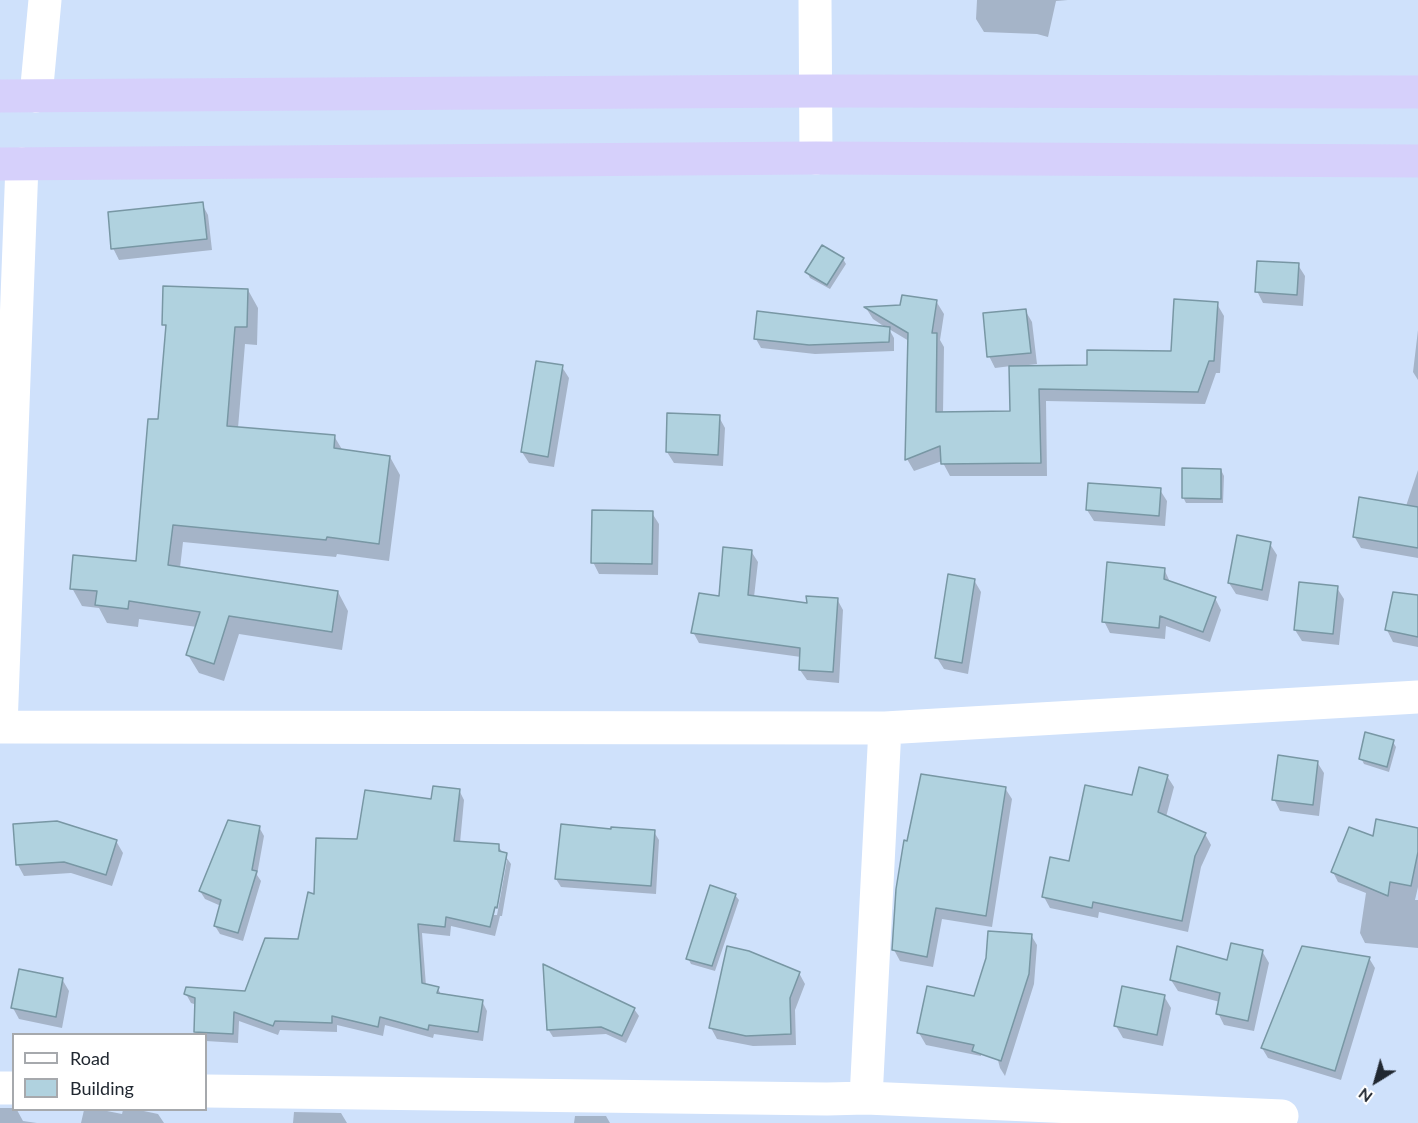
<!DOCTYPE html>
<html>
<head>
<meta charset="utf-8">
<style>
	body { margin:0 }
	#map { position:relative; width:1418px; height:1123px; overflow:hidden; background:#cfe1fb; font-family:Lato,sans-serif }
	canvas { display:block }
	.legend { position:absolute; left:12px; top:1033px; width:195px; height:78px; box-sizing:border-box; background:#fff; border:2px solid #a6a9ad; margin:0; padding:8px 10px; list-style:none; font-size:18px; color:#212831 }
	.legend li { display:flex; align-items:center; gap:12px; height:30px }
	.legend b { width:30px; border:2px solid #a6a9ad }
	.north { position:absolute; left:1346px; top:1051px; width:60px; height:60px; -webkit-text-stroke:4px #fff; paint-order:stroke; rotate:217deg; font-size:16px; font-weight:700; line-height:24px; text-align:center; color:#212831 }
	.north::after { content:''; display:block; margin:auto; width:21px; height:27px; background:#212831; clip-path:polygon(50% 0,100% 100%,50% 72%,0 100%) }
</style>
</head>
<body>
<div id="map">
<canvas width="1418" height="1123"></canvas>
<ul class="legend">
<li><b style="height:8px;background:#fff"></b>Road</li>
<li><b style="height:16px;background:#b0d2df"></b>Building</li>
</ul>
<div class="north">N</div>
</div>
<script>
const context = document.querySelector('canvas').getContext('2d');
context.lineJoin = 'round';
function fillPath(path, color) { context.fillStyle = color; context.fill(path, 'evenodd'); }
function stroke(path, color, width, dash) { context.strokeStyle = color; context.lineWidth = width; context.lineCap = dash ? 'butt' : 'round'; context.setLineDash(dash || []); context.stroke(path); }
fillPath(new Path2D(`
	M977,0H1068L1056,1L1048,37L1037,34L984,32L976,19Z
	M202,204L208,215L212,250L119,260L113,248Z
	M843,259L846,264L830,289L810,278L807,272Z
	M1298,265L1305,276L1303,306L1263,303L1257,291Z
	M248,290L258,308L257,345L245,344L238,428L334,436L343,451L390,457L400,475L389,561L337,554L336,557L183,542L180,568L338,592L348,611L342,650L239,634L224,681L199,673L188,655L197,627L139,619L138,627L107,623L99,608L82,606L72,588L138,563L160,421L167,330L164,324Z
	M936,301L944,314L940,340L944,347L943,413L1011,412V366L995,368L989,356L1025,310L1032,322L1037,364L1029,365V367L1089,366L1172,352L1217,304L1224,316L1220,373H1216L1205,404L1046,401L1047,476H950L942,461L914,471L907,459L909,341L889,329L894,338V351L815,354L761,348L756,339L888,329L873,319L866,308L902,307Z
	M1418,330V380L1413,372Z
	M562,367L569,378L554,467L529,463L522,452Z
	M719,417L725,428L723,466L674,463L667,452Z
	M1221,470L1224,476L1223,503H1186L1183,497Z
	M1418,470V558L1361,548L1354,536L1406,506Z
	M1160,490L1167,501L1165,526L1094,521L1087,510Z
	M652,513L659,524L658,575L599,574L593,562Z
	M1270,544L1277,555L1268,601L1236,594L1229,583Z
	M751,551L758,562L754,597L809,605L837,599L843,610L839,683L807,680L800,670L801,657L699,643L693,632L720,598Z
	M1164,569L1170,582L1215,598L1221,610L1210,642L1166,626L1165,639L1110,633L1104,621Z
	M974,580L981,592L968,674L944,669L937,658Z
	M1337,588L1344,599L1339,645L1302,641L1295,630Z
	M1418,596V647L1393,642L1387,630Z
	M1393,742L1396,747L1389,772L1364,764L1361,758Z
	M1317,762L1324,773L1319,816L1280,811L1274,799Z
	M1167,776L1174,787L1166,817L1205,834L1211,845L1201,867L1188,932L1099,912L1098,918L1050,908L1044,897L1070,863L1133,796Z
	M1005,788L1012,799L992,927L942,919L933,967L900,961L894,950Z
	M459,790L464,800L460,843L498,846L511,864L502,916H500L495,936L451,926L450,936L422,933L426,986L438,989L442,996L482,1001L487,1011L483,1041L434,1034L433,1038L385,1025L383,1036L337,1025V1032L280,1030L278,1035L239,1021L238,1043L206,1041V1034H197L195,1032L197,1005L191,1003L186,994L246,992L300,941L316,895L358,841L433,801ZM504,860H507L497,915H494Z
	M259,827L264,836L257,875L261,881L243,941L220,934L215,926L221,906L205,899L200,891Z
	M1418,829V887L1415,900H1418V948L1365,943L1360,933L1366,893L1338,882L1333,872L1374,838Z
	M612,831L654,832L659,840L656,894L561,887L556,879Z
	M116,841L123,853L112,886L71,873L24,876L18,865Z
	M735,895L739,900L715,971L691,964L688,958Z
	M1031,935L1037,945L1034,984L1005,1076L1000,1068L985,1011L981,1056L926,1045L919,1033L983,1007Z
	M1262,951L1269,963L1254,1031L1224,1025L1218,1013L1220,1002L1178,991L1171,980Z
	M1369,958L1375,968L1341,1080L1268,1058L1262,1048Z
	M799,973L805,984L795,1010L796,1045L753,1046L717,1039L711,1028Z
	M62,979L69,991L62,1028L19,1019L13,1008Z
	M1164,996L1171,1008L1163,1046L1123,1038L1116,1026Z
	M634,1009L639,1016L626,1043L606,1034L553,1037L548,1029Z
	M0,1108H14V1110H17L23,1121L37,1123H0Z
	M84,1110H102L122,1114L123,1110H139L158,1114L164,1123H81Z
	M294,1112L341,1113L347,1123H293Z
	M575,1116H606L610,1123H574Z`), '#0003');
const building = new Path2D(`
	M203,202L207,239L111,249L108,212Z
	M822,245L844,258L827,285L805,272Z
	M1257,261L1299,263L1297,295L1255,292Z
	M163,286L248,289L247,327H235L227,426L335,435L334,448L390,456L379,544L327,537L326,540L173,525L168,565L338,591L332,632L229,616L214,664L186,655L200,612L129,601L128,609L95,605L97,591L70,589L73,555L136,561L148,419H158L166,325H162Z
	M902,295L937,300L932,333H937L936,412L1010,411L1009,366L1087,365V350L1171,351L1174,299L1218,302L1214,361H1209L1198,392L1039,389L1041,463L941,464L940,446L905,460L908,333L864,307L900,305Z
	M1026,309L1031,353L987,357L983,313Z
	M757,311L890,327L889,342L809,345L754,339Z
	M536,361L563,365L548,457L521,452Z
	M667,413L720,415L718,455L666,452Z
	M1182,468L1221,469V499L1182,498Z
	M1088,483L1161,488L1159,516L1086,510Z
	M1359,497L1418,507V548L1353,537Z
	M592,510L653,511L652,564L591,563Z
	M1237,535L1271,542L1262,590L1228,583Z
	M723,547L752,550L748,595L807,603L806,596L838,598L833,672L799,670L800,648L691,633L699,593L719,596Z
	M1107,562L1165,568L1164,579L1216,597L1203,632L1160,616L1159,628L1102,622Z
	M948,574L975,579L962,663L935,658Z
	M1299,582L1338,586L1333,634L1294,630Z
	M1393,592L1418,595V637L1385,630Z
	M1365,732L1394,740L1387,767L1359,759Z
	M1278,755L1318,761L1313,805L1272,800Z
	M1139,767L1168,775L1158,812L1206,833L1195,856L1182,921L1093,902L1092,908L1042,897L1050,857L1069,861L1085,785L1132,795Z
	M921,774L1006,787L986,916L936,908L927,957L892,950L896,889L904,840L907,841Z
	M433,786L460,789L454,841L499,844V851L507,853L497,908L495,907L490,927L446,917L445,927L418,924L422,983L439,987L437,993L483,1000L478,1032L429,1025L428,1030L380,1017L378,1027L332,1016V1023L275,1021L273,1026L234,1012L233,1034L194,1032L195,998L184,994L186,987L245,991L265,938L298,939L308,892L314,894L316,838L357,839L365,790L431,799Z
	M1376,819L1418,828V852L1411,886L1390,882L1388,896L1331,872L1349,827L1373,836Z
	M228,820L260,826L252,870L257,871L238,933L214,926L221,900L199,891Z
	M57,821L117,840L106,875L64,862L16,865L13,824Z
	M561,824L611,829V827L655,830L651,886L555,879Z
	M710,885L736,894L712,966L686,959Z
	M988,931L1032,934L1029,974L1001,1061L972,1051L974,1045L917,1033L927,986L974,996L986,958Z
	M1231,943L1263,950L1248,1021L1216,1014L1220,993L1170,980L1177,946L1227,960Z
	M727,946L749,951L800,972L790,998L791,1034L746,1036L709,1028Z
	M1302,946L1370,957L1335,1071L1261,1048Z
	M543,964L635,1008L622,1036L601,1027L547,1030Z
	M19,969L63,978L56,1017L11,1008Z
	M1122,986L1165,995L1157,1035L1114,1026Z`);
fillPath(building, '#b0d2df');
stroke(building, '#7897a4', 1.5);
stroke(new Path2D(`
	M815,0L816,158
	M36,96L45,0
	M0,727L885,728L1418,697
	M1,727L22,164
	M0,1088H14
	M206,1091L827,1099L866,1098L1282,1116
	M866,1098L885,728`), '#fff', 33);
stroke(new Path2D(`
	M0,96L817,91L1418,92
	M0,164L816,158L1418,161`), '#d6d0fb', 33);
</script>
</body>
</html>
